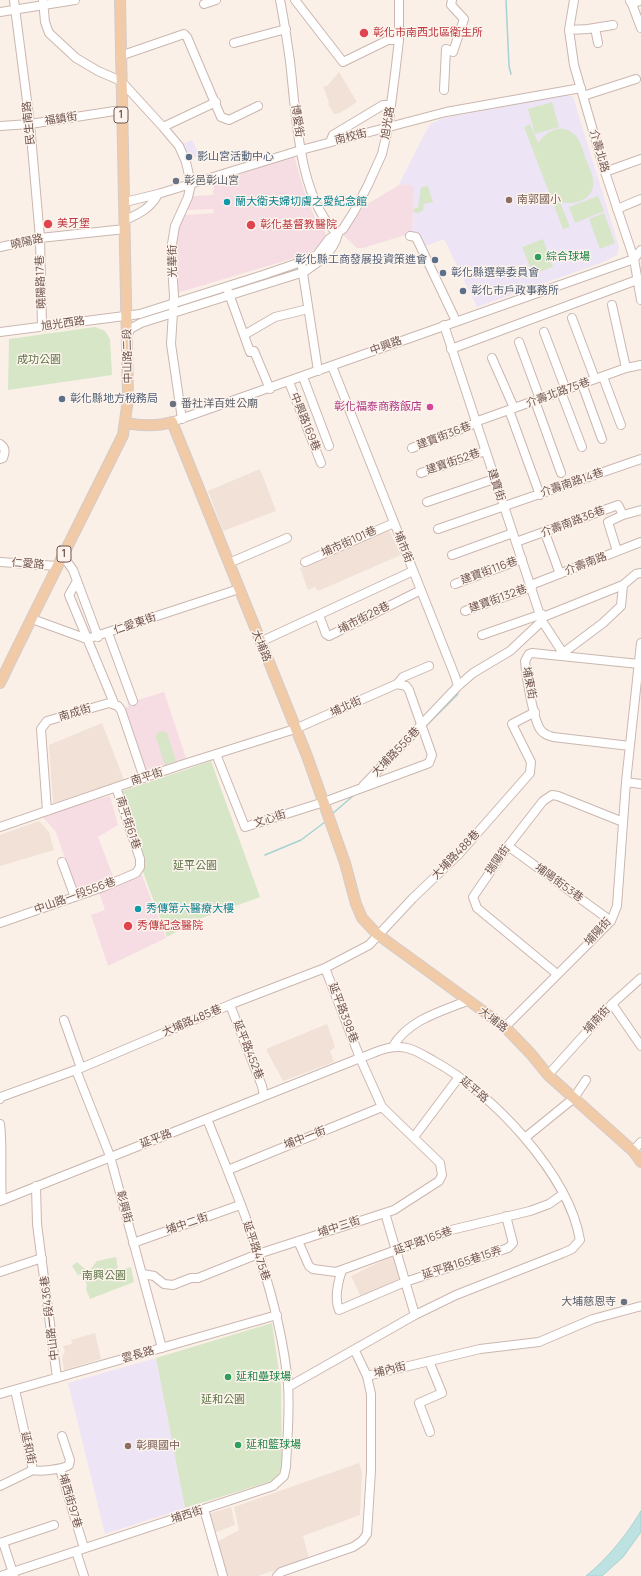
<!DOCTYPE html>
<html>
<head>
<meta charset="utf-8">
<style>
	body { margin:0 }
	canvas { display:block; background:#faf0e8 }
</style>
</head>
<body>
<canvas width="641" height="1576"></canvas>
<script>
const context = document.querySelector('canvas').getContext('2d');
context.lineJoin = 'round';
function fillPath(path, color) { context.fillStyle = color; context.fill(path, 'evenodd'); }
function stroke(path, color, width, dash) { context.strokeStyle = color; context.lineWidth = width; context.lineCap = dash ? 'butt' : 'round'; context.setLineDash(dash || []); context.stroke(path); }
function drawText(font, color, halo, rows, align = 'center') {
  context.font = font + ' Manrope,"Noto Sans TC",sans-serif'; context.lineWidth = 3; context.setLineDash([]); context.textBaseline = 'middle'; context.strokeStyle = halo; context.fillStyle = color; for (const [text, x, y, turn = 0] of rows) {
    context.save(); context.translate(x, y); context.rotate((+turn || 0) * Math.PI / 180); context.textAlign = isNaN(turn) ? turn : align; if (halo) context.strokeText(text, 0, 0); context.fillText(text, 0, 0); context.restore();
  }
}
fillPath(new Path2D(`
	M339,72L357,102L340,113L334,114L328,104L329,102L323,86H327Z
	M260,469L276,511L223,531L208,491Z
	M388,528L401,555L318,591L315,587L308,590L300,568Z
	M102,723L124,780L53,803L49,745Z
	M39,821L49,832L54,850L0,866V835Z
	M327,1024L335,1047L330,1051L334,1062L283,1081L266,1049Z
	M394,1256L401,1274L399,1279L361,1297L351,1276L390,1257Z
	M95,1333L101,1359L64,1370L62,1358L65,1351L63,1346L72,1344L71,1340Z
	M359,1463L362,1472L360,1515L303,1536L309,1558L258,1576H225L215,1543L239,1530L234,1507Z
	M231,1507L235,1525L211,1534L208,1514Z`), '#f1e1d7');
fillPath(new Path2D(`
	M566,95L573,97L574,100L619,247L617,255L603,262L477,307L444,239L423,247L417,232L412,233L414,187L407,184L399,185L404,174L430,124L444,118Z
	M192,140L199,155L188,161L181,145Z
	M156,1358L185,1508L105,1534L68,1383Z`), '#ede4f6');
fillPath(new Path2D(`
	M294,156L306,197L317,222L321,223L326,234L320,245L308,254L177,293L175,257L179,227L184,215L214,213L213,209L187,210L192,196L213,195L214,183Z
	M407,184L414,187L412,233L363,248H357L343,235L364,206L399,185Z
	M164,692L186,758L144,772L123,709L129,706L128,703Z
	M110,796L118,825L98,837L114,879L77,894L56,832L41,815Z
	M142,875L166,938L108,966L91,915L105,910L99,892Z`), '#f6dce3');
fillPath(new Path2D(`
	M552,102L559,127L535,134L528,109Z
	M530,124L538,143C546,130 564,122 576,136C581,142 583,151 586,159C588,165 592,172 593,179C596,199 576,206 560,202L570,227L563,229L524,127Z
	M428,186L433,202L424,204L423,210L419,213L413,212L415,208H418L421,187Z
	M598,196L604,211L575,223L569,207Z
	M604,213L615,243L600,249L589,219Z
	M543,239L553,267L533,274L522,247Z
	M95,327L105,331L110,339L112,375L8,390L9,339Z
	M163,731L167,733L176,761L165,765L156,737L157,733Z
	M211,761L260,897L202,918L167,937L143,872L144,868L120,792Z
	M116,1257L118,1270L131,1267L134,1282L90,1299L86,1289L87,1285L82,1274L78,1275L72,1266L77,1262L85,1269L90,1270L97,1261Z
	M272,1323L281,1386L282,1465L280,1472L275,1480L185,1508L156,1358Z`), '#d8e6c8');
const water = new Path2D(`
	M641,1511V1532L623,1557L602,1576H586C608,1558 626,1536 641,1511Z`);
fillPath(water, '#bee1e1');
stroke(water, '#a6d2d2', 1);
stroke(new Path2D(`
	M506,0L509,66L511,74
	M425,727L458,694
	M413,740L421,731
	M332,814L353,796
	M265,855L301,840L325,822`), '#a6d2d2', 1.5);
const minor = new Path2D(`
	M14,0L30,124L40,238L42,327
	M43,0L45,22L49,33L76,58L98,71L121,81L163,127L179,146L186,162L191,184L188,197L175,226L171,250L174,296L171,344L182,419
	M280,0C284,20 287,40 290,61C296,111 298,200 338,234
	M295,0L343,62L388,40H399
	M574,0L569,30L574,65L605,172L634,259L641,300
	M630,1L632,4L641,0
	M204,4L216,0
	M632,4L641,28
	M0,12L75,0
	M595,28L598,43
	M569,30L588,29L613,25
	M234,43L286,29
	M120,56L184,34L187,37L221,117L229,120L258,106
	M444,90L446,49L453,52L464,19L451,5L452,0
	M583,96L636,79
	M0,126L30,124L121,110
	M163,127L216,102
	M330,142L333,135L383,105H391
	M605,172L641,159
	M125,202L158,194L301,150L446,112L581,88
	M617,209L641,199
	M125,220C139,214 151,208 158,194
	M410,236L416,237L456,321
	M0,247L40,238L125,229
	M302,267L318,371
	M228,291L250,352L254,351L270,389
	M612,305L626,368
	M572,318L595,379
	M444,325L542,621L563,653L603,623L621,606L623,585
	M0,332L140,314L263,275L301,262L317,255L329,239L343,229L355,210L368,185L382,154L388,128L395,74L399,40V0
	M544,332L566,390
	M128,335L130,329L141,323L304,272C319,262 333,253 338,234
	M244,335L275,317L308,309
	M519,342L540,399
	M451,349L637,280
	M492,358L514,408
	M332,366L455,676L458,686
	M303,377L329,446
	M603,377L621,425
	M289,382L321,463
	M582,384L602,439
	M561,392L582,447
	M535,401L561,473
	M509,410L540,495
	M172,422L634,259L641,250
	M475,422L626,368L641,365
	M0,444C6,448 5,452 3,458L0,459
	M412,448L476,423
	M421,473L485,451
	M427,502L494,479
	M438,529L641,459
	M545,533L560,574
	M516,542L618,505L623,515
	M617,551L608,522L623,515L641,510
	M452,555L513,533
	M63,556L73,570L98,637
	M0,562L57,566
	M305,562L394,523
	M229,563L287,538
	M77,581L69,595L114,703
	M455,584L522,559
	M531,585L641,542
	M465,611L532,587
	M319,615L326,634L329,636L421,590
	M543,617L623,585L636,574L641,573
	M32,619L87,639L239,589
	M108,633L133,701
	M482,635L542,614
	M260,642L413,571
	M397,684L403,677L429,666
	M630,746L553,737C547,735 543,734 540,729C533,718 526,674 525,661L529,654L532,653L639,664
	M626,782L641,784
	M363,786L458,686L473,673L510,651L542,621
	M47,811L41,729L47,721L109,703L118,706L121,710L144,778
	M0,827L181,765L295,729L397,684L406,686L409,690L432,755L429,763L424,765L324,802L245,827L216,754
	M508,846L611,921
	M62,862L75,897
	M0,923L103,887L136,873L140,867V859L116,787
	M557,974L477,908L473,897L508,846L543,801L552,795L558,796L623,822
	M612,1004L641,1046
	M230,1005L262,1086L264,1096
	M64,1020L81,1068
	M505,1027L611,921L617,906L626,782L641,643
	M393,1046C409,1020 439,1012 467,1001
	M76,1070L110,1156L162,1348
	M548,1075L612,1004L641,978
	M0,1099L1,1097L81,1068L234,1003L325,968L369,945L413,898L458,855L530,773L531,762L512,724L535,712
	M0,1124C3,1149 0,1175 2,1200
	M414,1137L459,1077
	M526,1137L574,1098L586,1080
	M633,1151L641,1142
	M228,1170L382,1107
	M36,1186L37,1224L57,1378
	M0,1201L360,1058C375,1053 390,1044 407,1048C416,1050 425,1056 434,1061C491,1092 569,1174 580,1240L572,1249L563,1253L456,1295L415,1315L288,1387
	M385,1213L415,1315
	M298,1241L309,1266L313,1269L336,1272L451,1230L530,1211L549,1204L563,1194
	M133,1243L240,1205
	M342,1270C338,1282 334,1298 339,1310L405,1282L508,1248L513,1243L506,1216
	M0,1272L42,1258
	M143,1274L154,1276L164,1284L173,1285L191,1278H198L258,1254L394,1210L439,1181L442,1175L440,1163L382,1107L360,1058L325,968
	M429,1361L442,1393L419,1403L430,1432
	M367,1376L480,1349L539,1342L593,1319L641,1306
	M0,1394L277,1315
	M60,1469L84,1548
	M33,1470C40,1472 64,1469 69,1465L70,1460L62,1436
	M0,1486L33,1470L15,1390
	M204,1509L223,1576
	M3,1542L14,1576
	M0,1543L54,1525
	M76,1551L84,1576
	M1,1576L273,1486L284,1476L286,1467C287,1441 290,1412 288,1385C280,1295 241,1203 207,1119
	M277,1576L281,1572L353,1547L362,1541L367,1534L371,1470V1394L367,1376L355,1351`);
const major = new Path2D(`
	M126,423C142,426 156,427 172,422L307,756L345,863L356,904L362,918L377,934L505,1027L531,1054L548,1075L633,1151L641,1162
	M0,683C40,600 82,518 123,435L128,399L120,0`);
stroke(minor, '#cbb7af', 10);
stroke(major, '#d4ccca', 12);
stroke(minor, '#fff', 8);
stroke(major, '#f1caa8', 10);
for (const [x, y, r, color] of [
	[364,33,5,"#e0444e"],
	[189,157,4,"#5c6f8a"],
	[176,181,4,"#6b7280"],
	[509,200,4,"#8d6e63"],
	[227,202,4,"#0f9aa8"],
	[48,224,5,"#e0444e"],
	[251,225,5,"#e0444e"],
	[538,257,4,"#2e9e5b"],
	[435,260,4,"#5c6f8a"],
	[443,273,4,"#5c6f8a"],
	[463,291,4,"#5c6f8a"],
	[62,399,4,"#5c6f8a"],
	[173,404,4,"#6b7280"],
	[430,407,4,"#d1479c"],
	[138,909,4,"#0f9aa8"],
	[128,926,5,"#e0444e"],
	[624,1302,4,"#6b7280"],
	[228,1377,4,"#2e9e5b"],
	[238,1445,4,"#2e9e5b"],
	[128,1446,4,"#8d6e63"]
]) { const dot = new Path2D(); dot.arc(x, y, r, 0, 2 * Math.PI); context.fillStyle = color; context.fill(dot); stroke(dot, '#fdf4ed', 1.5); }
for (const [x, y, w] of [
	[121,115,14],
	[64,554,14]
]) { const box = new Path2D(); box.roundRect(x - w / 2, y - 8, w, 16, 3); context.fillStyle = '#fdf4ed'; context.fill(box); stroke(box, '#71564f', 1); }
drawText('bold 10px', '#71564f', null, [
	["1",121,115],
	["1",64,554]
]);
drawText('11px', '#be3a42', '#fdf4ed', [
	["彰化市南西北區衛生所",373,33],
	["美牙堡",57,224],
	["彰化基督教醫院",260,225],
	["秀傳紀念醫院",137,926]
], 'left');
drawText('11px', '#71564f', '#fdf4ed', [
	["福鎮街",61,119,-9],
	["博愛街",297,121,82],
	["民生南路",29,123,-96],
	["旭光路",388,123,-80],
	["南校街",351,137,-14],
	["介壽北路",599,151,74],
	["曉陽路",27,242,-12],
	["光華街",173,261,-91],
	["曉陽路17巷",41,282,-92],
	["旭光西路",63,324,-8],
	["中興路",386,346,-20],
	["中山路二段",128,356,-91],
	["介壽北路75巷",558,393,-20],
	["中興路169巷",305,422,68],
	["建寶街36巷",444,436,-21],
	["建寶街52巷",453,462,-19],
	["介壽南路14巷",572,483,-19],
	["建寶街",496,485,72],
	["介壽南路36巷",573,522,-21],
	["埔市街101巷",349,542,-24],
	["埔市街",403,547,68],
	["仁愛路",28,564,4],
	["介壽南路",586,564,-21],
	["建寶街116巷",489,571,-20],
	["建寶街132巷",498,599,-20],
	["埔市街28巷",364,618,-27],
	["仁愛東街",135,624,-19],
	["大埔路",261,646,68],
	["埔東街",529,683,79],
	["埔北街",346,707,-24],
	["南成街",75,713,-17],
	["大埔路556巷",396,752,-46],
	["南平街",147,777,-18],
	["文心街",270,819,-18],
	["南平街61巷",128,823,72],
	["大埔路488巷",456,855,-46],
	["瑞陽街",498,860,-55],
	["埔陽街53巷",559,883,36],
	["中山路一段556巷",75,896,-20],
	["埔陽街",598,932,-47],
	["延平路398巷",343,1013,69],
	["大埔路",493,1020,38],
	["埔南街",597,1020,-47],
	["大埔路485巷",192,1021,-23],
	["延平路452巷",248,1050,68],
	["延平路",474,1090,40],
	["埔中一街",305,1138,-21],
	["延平路",156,1139,-21],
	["彰興街",124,1207,75],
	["埔中二街",187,1224,-19],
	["埔中三街",339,1227,-18],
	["延平路165巷",423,1241,-20],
	["延平路475巷",256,1251,71],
	["延平路165巷15弄",462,1263,-18],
	["中山路一段436巷",50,1318,-97],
	["雲長路",138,1355,-16],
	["埔內街",390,1370,-14],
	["延和街",28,1448,78],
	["埔西街97巷",70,1501,74],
	["埔西街",187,1515,-18]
]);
drawText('11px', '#4e5e75', '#fdf4ed', [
	["影山宮活動中心",197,157],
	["彰化縣工商發展投資策進會",427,260,"right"],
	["彰化縣選舉委員會",451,273],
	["彰化市戶政事務所",471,291],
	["彰化縣地方稅務局",70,399]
], 'left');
drawText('11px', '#5b616d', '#fdf4ed', [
	["彰邑彰山宮",184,181],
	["番社洋百姓公廟",181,404],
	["大埔慈恩寺",616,1302,"right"]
], 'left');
drawText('11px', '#785e54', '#fdf4ed', [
	["南郭國小",517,200],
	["彰興國中",136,1446]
], 'left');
drawText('11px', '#0d838f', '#fdf4ed', [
	["蘭大衛夫婦切膚之愛紀念館",235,202],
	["秀傳第六醫療大樓",146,909]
], 'left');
drawText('11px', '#27864d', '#fdf4ed', [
	["綜合球場",546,257],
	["延和壘球場",236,1377],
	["延和籃球場",246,1445]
], 'left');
drawText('11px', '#5d7548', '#fdf4ed', [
	["成功公園",39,360],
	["延平公園",195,866],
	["南興公園",104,1276],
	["延和公園",223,1400]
]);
drawText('11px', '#b23c85', '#fdf4ed', [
	["彰化福泰商務飯店",422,407]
], 'right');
</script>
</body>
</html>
